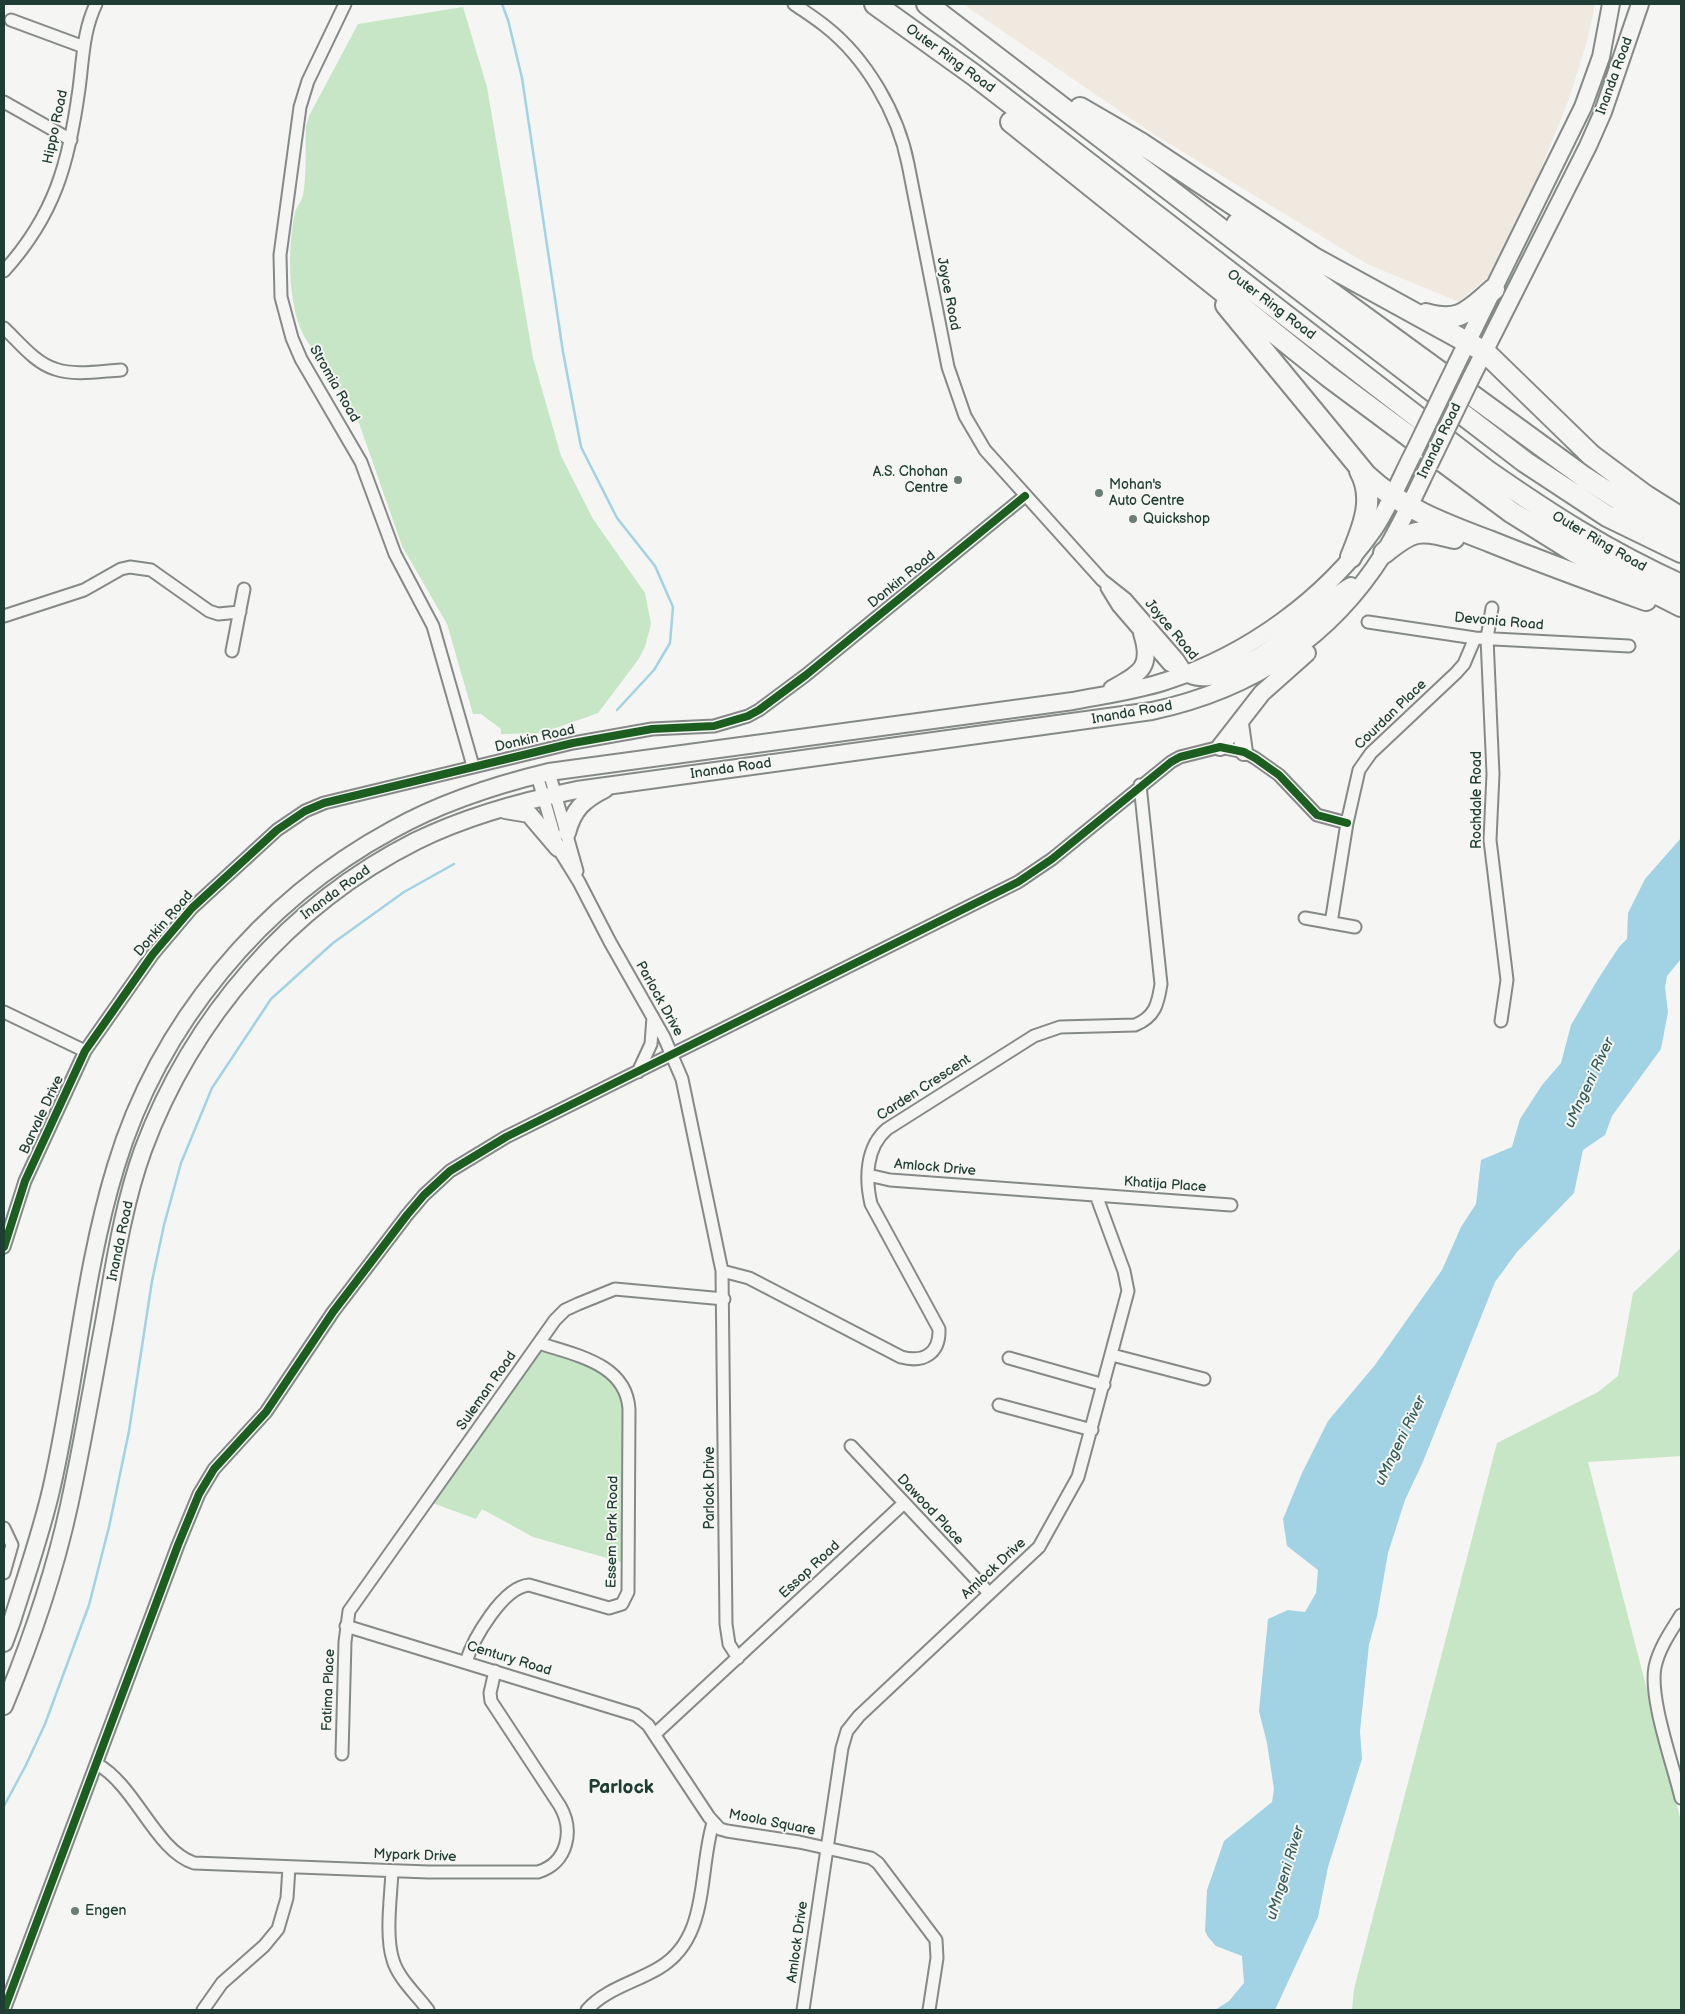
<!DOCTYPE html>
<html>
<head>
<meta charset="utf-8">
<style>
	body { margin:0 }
	#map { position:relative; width:1685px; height:2014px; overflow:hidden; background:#f5f5f3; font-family:"Balsamiq Sans",sans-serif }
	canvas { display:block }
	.frame { position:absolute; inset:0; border:5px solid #1f3d34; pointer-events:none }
</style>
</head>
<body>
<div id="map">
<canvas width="1685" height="2014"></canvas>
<div class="frame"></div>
</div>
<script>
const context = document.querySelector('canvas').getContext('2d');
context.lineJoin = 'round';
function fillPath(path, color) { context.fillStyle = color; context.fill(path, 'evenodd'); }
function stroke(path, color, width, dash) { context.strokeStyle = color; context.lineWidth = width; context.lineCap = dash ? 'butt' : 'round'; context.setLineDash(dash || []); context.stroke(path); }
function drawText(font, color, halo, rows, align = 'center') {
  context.font = font + ' "Balsamiq Sans",sans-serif'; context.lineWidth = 4; context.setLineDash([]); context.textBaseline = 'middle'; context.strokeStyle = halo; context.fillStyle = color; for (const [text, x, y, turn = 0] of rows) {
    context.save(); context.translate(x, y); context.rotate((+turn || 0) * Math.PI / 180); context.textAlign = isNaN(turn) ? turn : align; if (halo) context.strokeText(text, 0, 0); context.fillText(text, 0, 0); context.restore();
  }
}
fillPath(new Path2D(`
	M963,4H1595L1588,38L1570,96L1533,189L1489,276L1459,302L1367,264L1155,135Z`), '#f0e9e0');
fillPath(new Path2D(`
	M463,7L487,87L533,358L561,456L593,519L645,593L651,624L645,647L638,660L598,713L542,733L501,734V729L481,714H473L447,624L402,546L359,423L315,350C286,325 287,248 295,212C297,206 302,201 303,195C307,178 305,145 306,126L309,116L358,24Z
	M1681,1248V1456L1588,1462L1681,1821V2010H1352L1354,1989L1497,1443L1598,1392L1618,1376L1633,1293Z
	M539,1344L601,1370L624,1394L628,1564L533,1537L482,1509L476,1519L427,1501Z`), '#c6e6c5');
fillPath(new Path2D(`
	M1681,838V959L1667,976L1665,987L1668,1012L1661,1049L1612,1116L1605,1135L1583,1150L1574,1193L1517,1252L1495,1282L1422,1464L1405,1500L1388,1553L1377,1616L1369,1644L1360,1731L1362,1759L1328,1867L1318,1917L1275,2010H1215L1229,2001L1244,1983L1242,1956L1216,1946L1208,1937L1205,1931L1207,1890L1224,1841L1272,1802L1274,1789L1267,1743L1259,1711L1268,1619L1288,1610L1305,1612L1316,1593L1318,1570L1287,1546L1283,1519L1302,1473L1328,1421L1375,1365L1442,1270L1461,1227L1476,1204L1481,1160L1512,1147L1520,1119L1542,1085L1561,1063L1571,1025L1598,979L1619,947L1627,939L1628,913L1645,879Z`), '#a1d3e4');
stroke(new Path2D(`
	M502,4L508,20L522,78L563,352L581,447L617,518L655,566L673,607L670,643L654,670L617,710
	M4,1806L26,1765L45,1724L89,1605L109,1527L129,1431L152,1281L164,1225L181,1163L212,1088L271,999L333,943L404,892L454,864`), '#a1d3e4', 2.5);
const minor = new Path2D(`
	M345,4L308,81L300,107L280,255L281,297L292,338L301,359L361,462L395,554L433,626L473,766
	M794,4C804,11 815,18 825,26C866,58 898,113 908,164L948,367L965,416L985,450L1102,580L1126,599L1178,659L1187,673
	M11,20L84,47
	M4,102L71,140
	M4,271C55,215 69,162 79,89C83,59 83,31 96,4
	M4,328C19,342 35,363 55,369C75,376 101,371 121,370
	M1107,588L1118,606L1169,665L1187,673
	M1492,608L1487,638L1493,774L1490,840L1507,980L1501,1021
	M4,616L84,590L121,569L130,567L151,570L209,611L218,614L240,612
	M1368,622L1475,638L1629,646
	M232,651L244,589
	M549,772L577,871
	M537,775L558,848L579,882L610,942L664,1037L682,1079L722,1271L726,1624L729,1644L738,1658
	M1305,918L1355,927
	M1331,923L1347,823L1359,770L1371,753L1456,673L1464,664L1475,638
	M4,1012L85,1051
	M638,1072L651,1044L653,1017
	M868,1175L890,1180L1231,1205
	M4,1247L25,1181L85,1051L153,954L192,908L277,830L305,811L324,803L573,743L652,729L714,726L748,716L759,710L806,675L1025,496
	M722,1271L749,1278L901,1357C923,1363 940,1354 939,1329L871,1204C865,1178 866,1147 887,1129L1034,1036L1060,1027L1135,1025C1155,1017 1158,1004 1161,984L1140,785
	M1112,1355L1204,1379
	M1009,1358L1104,1385
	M999,1405L1092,1430
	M851,1446L989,1593
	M4,1528L12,1545L4,1573
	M1681,1615C1671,1631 1659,1648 1655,1667C1649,1699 1673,1764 1681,1798
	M346,1626L636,1715L648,1725L709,1817L720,1829L727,1831L799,1842L871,1858L878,1863L936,1940L937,1958L929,2010
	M466,1662C473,1639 503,1587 529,1585L609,1608L622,1604L628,1592L629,1409C626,1363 574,1355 539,1343
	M655,1734L903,1504
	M342,1754L345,1642L349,1611L555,1320L565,1310L578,1304L615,1289L724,1299
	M97,1764C136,1786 155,1850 194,1863L428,1872H538C568,1863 574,1830 560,1806L491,1701L490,1693L495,1671
	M392,1871C391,1896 385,1936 393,1960C398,1978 417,1995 428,2010
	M4,2010L178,1545L199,1494L214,1469L266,1412L333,1312L407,1215L424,1195L450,1171L506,1137L1018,882L1052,859L1171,762L1180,757L1220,747L1244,752L1255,758L1279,775L1317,815L1347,823
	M203,2010L222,1983L264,1946L278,1929L287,1898L289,1867
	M587,2010C605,1989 636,1982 659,1968C710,1938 698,1872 713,1823
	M803,2010L842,1748L847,1731L859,1716L1039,1547L1078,1477L1128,1291L1124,1271L1096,1195`);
const secondary = new Path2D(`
	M1456,365L1583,107L1601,57L1611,4
	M1471,378L1588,146L1603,112L1640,4
	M1187,673C1215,692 1281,643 1303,625C1319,612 1333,596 1351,586
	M1112,689C1140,673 1153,668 1142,633
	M1240,724L1244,752
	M1220,747L1262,693L1307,653
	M505,810L529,814L558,848
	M567,833C573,810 583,800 605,789
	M4,1643L12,1621C26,1576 42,1531 52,1486C76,1380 84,1270 116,1166C159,1024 261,901 392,830C440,803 495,785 549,772L1073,701C1104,695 1136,691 1166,681C1247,655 1325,599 1374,529C1390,505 1401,477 1414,452
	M4,1706C31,1641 54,1575 69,1506C81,1451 91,1394 101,1339C113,1276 121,1211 143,1150C192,1018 289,905 416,841C467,816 522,801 577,790L1152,711C1250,690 1330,639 1384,553C1401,525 1415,494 1429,465`);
const motorway = new Path2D(`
	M875,4L974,75L1486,470C1552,516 1608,552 1681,585
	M927,4L1525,462L1607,516L1681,552
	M1080,108L1142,144L1314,258L1485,352L1591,455L1646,496L1681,518
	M1011,122L1328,376L1511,512L1575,552L1681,606
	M1237,224L1584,477L1626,504L1681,532
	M1226,305L1366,475C1401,508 1444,524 1489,541C1541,562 1593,581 1646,600
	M1426,314C1460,324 1469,310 1494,289
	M1384,553C1412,530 1419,528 1454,538
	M1351,557C1362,529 1376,500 1360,471`);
stroke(minor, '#858a88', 15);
stroke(secondary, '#858a88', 20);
stroke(motorway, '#858a88', 24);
stroke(minor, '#f5f5f3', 11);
stroke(secondary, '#f5f5f3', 16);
stroke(motorway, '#f5f5f3', 20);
const secondaryBridge = new Path2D(`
	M1414,452L1456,365
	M1429,465L1471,378`);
stroke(secondaryBridge, '#858a88', 20, []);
stroke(secondaryBridge, '#f5f5f3', 16);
stroke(new Path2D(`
	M4,1247L25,1181L85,1051L153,954L192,908L277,830L305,811L324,803L573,743L652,729L714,726L748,716L759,710L806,675L1025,496
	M4,2010L178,1545L199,1494L214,1469L266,1412L333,1312L407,1215L424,1195L450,1171L506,1137L1018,882L1052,859L1171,762L1180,757L1220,747L1244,752L1255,758L1279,775L1317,815L1347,823`), '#1b5e20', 8);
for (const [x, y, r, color] of [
	[958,480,5,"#6a7d77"],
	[1099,493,5,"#6a7d77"],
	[1133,519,5,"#6a7d77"],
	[75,1911,5,"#6a7d77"]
]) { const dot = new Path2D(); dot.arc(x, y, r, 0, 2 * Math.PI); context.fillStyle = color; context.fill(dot); stroke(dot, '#f6f6f2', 2); }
drawText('14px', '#1f3d34', '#f6f6f2', [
	["Outer Ring Road",950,59,36],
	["Inanda Road",1615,76,-70],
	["Hippo Road",56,127,-78],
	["Joyce Road",948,294,79],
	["Outer Ring Road",1271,305,37],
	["Stromia Road",334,384,60],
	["Inanda Road",1440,441,-64],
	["Outer Ring Road",1599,542,30],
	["Donkin Road",902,580,-39],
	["Devonia Road",1499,622,5],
	["Joyce Road",1171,630,50],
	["Inanda Road",1132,713,-10],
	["Courdan Place",1391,715,-44],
	["Donkin Road",535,739,-13],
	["Inanda Road",731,769,-8],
	["Rochdale Road",1477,800,-90],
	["Inanda Road",336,893,-36],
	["Donkin Road",164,924,-49],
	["Parlock Drive",659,999,61],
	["Carden Crescent",924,1088,-33],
	["Barvale Drive",42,1115,-65],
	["Amlock Drive",935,1168,5],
	["Khatija Place",1165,1185,4],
	["Inanda Road",121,1241,-78],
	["Suleman Road",487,1391,-55],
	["Parlock Drive",710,1488,-90],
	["Dawood Place",930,1510,47],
	["Essem Park Road",613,1532,-89],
	["Amlock Drive",994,1569,-43],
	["Essop Road",810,1570,-43],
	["Century Road",509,1659,17],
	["Fatima Place",329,1690,-88],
	["Moola Square",772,1823,11],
	["Mypark Drive",415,1856,2],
	["Amlock Drive",798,1942,-82]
]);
drawText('14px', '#1f3d34', '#f6f6f2', [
	["A.S. Chohan",948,472,"right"],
	["Centre",948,488,"right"],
	["Mohan's",1109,485],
	["Auto Centre",1109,501],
	["Quickshop",1143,519],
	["Engen",85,1911]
], 'left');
drawText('italic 15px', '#365f5e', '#f6f6f2', [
	["uMngeni River",1590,1083,-65],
	["uMngeni River",1401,1441,-64],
	["uMngeni River",1286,1873,-73]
]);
drawText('bold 19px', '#1f3d34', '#f6f6f2', [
	["Parlock",621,1788]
]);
</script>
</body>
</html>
